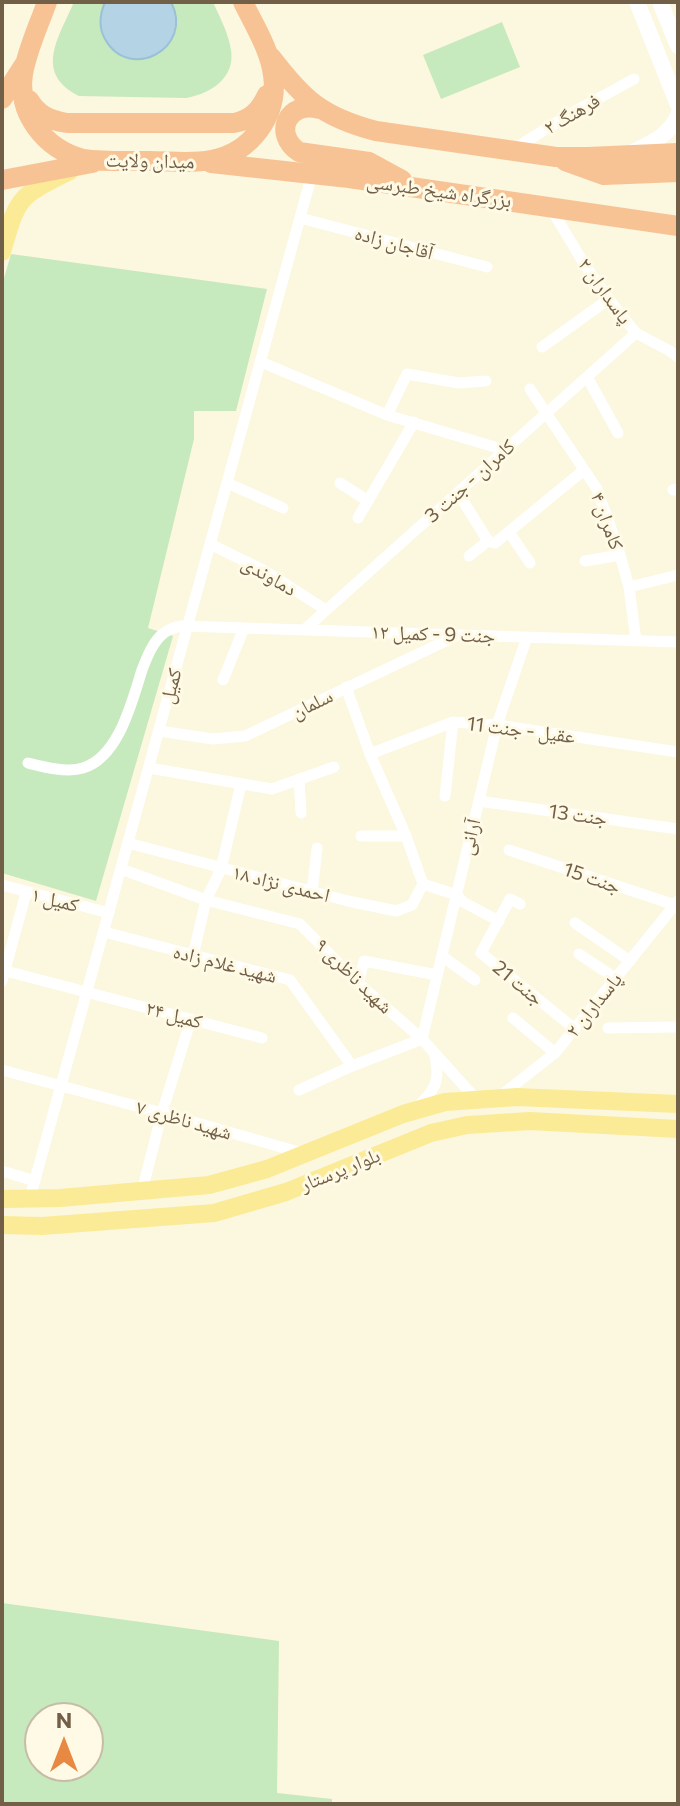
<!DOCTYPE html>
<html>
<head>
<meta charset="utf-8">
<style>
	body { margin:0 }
	#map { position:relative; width:680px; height:1806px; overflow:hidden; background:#fcf7df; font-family:Commissioner,sans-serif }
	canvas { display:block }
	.frame { position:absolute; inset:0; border:4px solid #725f47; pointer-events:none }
	.north { position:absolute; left:24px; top:1702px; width:80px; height:80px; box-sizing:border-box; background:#fffae5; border:2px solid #c7bca6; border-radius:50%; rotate:0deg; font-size:22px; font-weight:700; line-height:32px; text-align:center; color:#725f47 }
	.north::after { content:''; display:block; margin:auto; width:28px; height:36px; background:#e78943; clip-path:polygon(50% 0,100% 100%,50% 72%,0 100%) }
</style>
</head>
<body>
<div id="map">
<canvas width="680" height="1806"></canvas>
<div class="frame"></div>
<div class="north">N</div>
</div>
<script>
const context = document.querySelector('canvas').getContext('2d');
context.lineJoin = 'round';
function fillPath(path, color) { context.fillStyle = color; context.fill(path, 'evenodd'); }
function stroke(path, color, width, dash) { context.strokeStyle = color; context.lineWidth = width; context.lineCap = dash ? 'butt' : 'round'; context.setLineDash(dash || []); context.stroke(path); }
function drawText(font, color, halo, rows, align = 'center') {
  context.font = font + ' Commissioner,"Noto Naskh Arabic",sans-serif'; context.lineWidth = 6; context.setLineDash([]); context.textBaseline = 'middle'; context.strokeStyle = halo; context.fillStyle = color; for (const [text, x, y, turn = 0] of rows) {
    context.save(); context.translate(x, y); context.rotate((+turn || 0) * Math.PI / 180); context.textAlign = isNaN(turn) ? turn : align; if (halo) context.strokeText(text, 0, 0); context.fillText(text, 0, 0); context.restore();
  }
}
fillPath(new Path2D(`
	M74,2H213C219,16 227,30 230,45C238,76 213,93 186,98L79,96C33,73 59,37 74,2Z
	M502,22L520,67L441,99L423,55Z
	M11,254L267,289L236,411H194V439L148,628L173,636L96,901L2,873V285Z
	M2,1603L279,1641L277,1793L332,1799V1804H2ZM88,1718V1766H40V1718Z`), '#c7e9be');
const water = new Path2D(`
	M105,2H171C195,48 129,83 105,39C98,27 100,14 105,2Z`);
fillPath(water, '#b4d4e5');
stroke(water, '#9bc1d7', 2);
stroke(new Path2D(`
	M514,149L570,114L634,79
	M550,207L586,267L617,310L636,333L670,351L678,357
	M300,218L487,267
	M542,347L609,299
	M261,362L387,415L505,450
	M587,377L618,433
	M530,389L597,489L618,548L629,587L636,641
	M387,415L407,374L459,383L486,381
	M227,483L283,508
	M340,483L368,501
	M673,490L678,489
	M458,493L488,541L495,543L584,470
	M358,518L414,422
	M509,532L530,563
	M210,544L267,572L326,610
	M469,556L488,541
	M585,561L620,555
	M629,587L678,575
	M304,630L636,333
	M223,680L244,628
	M346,687L370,754L406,836L423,884
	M159,731L213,739L245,736L454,637
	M370,754L453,722L497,725L678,752
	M28,763C44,767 67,773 83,768C119,757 132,701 142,670C147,657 153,641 164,633C169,629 176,627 182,626L678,642
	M149,768L272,789L334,767
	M299,779L301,813
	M445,796L453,722
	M479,801L678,829
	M361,836H406
	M128,843L348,901L396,911L412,905L423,884
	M509,850L675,905
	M121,869L206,900L300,924L358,983L422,1039L475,1098
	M423,884L457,895L463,902L499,921
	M2,885L109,913
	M312,893L317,848
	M520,904L510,899L481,953L575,1029
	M575,923L630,961
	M104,932L290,980L352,1066
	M579,954L615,978
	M193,956L206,900L221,869L241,784
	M442,956L475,980
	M2,970L262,1038
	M2,981L26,893
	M358,983L364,961L437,975
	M513,1018L555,1053
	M608,1028L678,1027
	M2,1070L162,1113L302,1153
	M299,1090L352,1066L422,1039L497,725L527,637
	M499,1097L555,1053L678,901
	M416,1108C434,1092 441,1081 435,1057
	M2,1171L35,1181
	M142,1191L162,1113L191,1019
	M30,1198L312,174`), '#fff', 11);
stroke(new Path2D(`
	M637,2L678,105
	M660,2L678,46
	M631,153C649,144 671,135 678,115`), '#fff', 16);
stroke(new Path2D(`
	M2,252C18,196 18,197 70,171
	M2,1199L60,1198L209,1185L267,1169L403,1114L445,1102L517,1097L678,1104
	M2,1225L42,1226L214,1213L286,1192L431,1133L467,1125L530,1121L678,1129`), '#fbeb97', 18);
stroke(new Path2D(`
	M47,2C39,25 27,50 23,74C17,114 45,149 83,159C105,162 128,161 150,161C170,161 192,164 211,160C251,153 279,115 273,75C270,50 254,25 243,2
	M271,57C304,100 322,117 376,131L556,157H588L678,153
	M2,99L24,65
	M29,100C38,115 49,120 67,123H234C251,120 260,110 267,95
	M319,109C288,100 272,134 299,152L369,162L402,180
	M565,161L604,175L678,172
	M211,163L349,178L678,226
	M2,180L92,163`), '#f7c395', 20);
drawText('20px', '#725f47', '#fffae5', [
	["فرهنگ ۲",572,114,-30],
	["میدان ولایت",150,161,1],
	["بزرگراه شیخ طبرسی",439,191,8],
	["آقاجان زاده",394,243,15],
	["پاسداران ۲",605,291,54],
	["کامران - جنت 3",470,481,-42],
	["کامران ۴",607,521,70],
	["دماوندی",269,576,30],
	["جنت 9 - کمیل ۱۲",433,634,2],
	["کمیل",171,686,-75],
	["سلمان",312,704,-26],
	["عقیل - جنت 11",521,730,7],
	["جنت 13",578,815,8],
	["آرانی",470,837,-77],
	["جنت 15",592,878,19],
	["احمدی نژاد ۱۸",281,884,14],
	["کمیل ۱",55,900,14],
	["شهید غلام زاده",225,964,14],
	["شهید ناظری ۹",354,976,44],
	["جنت 21",518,983,39],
	["پاسداران ۲",594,1005,-51],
	["کمیل ۲۴",174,1015,15],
	["شهید ناظری ۷",184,1120,16],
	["بلوار پرستار",340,1170,-22]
]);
</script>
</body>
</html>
